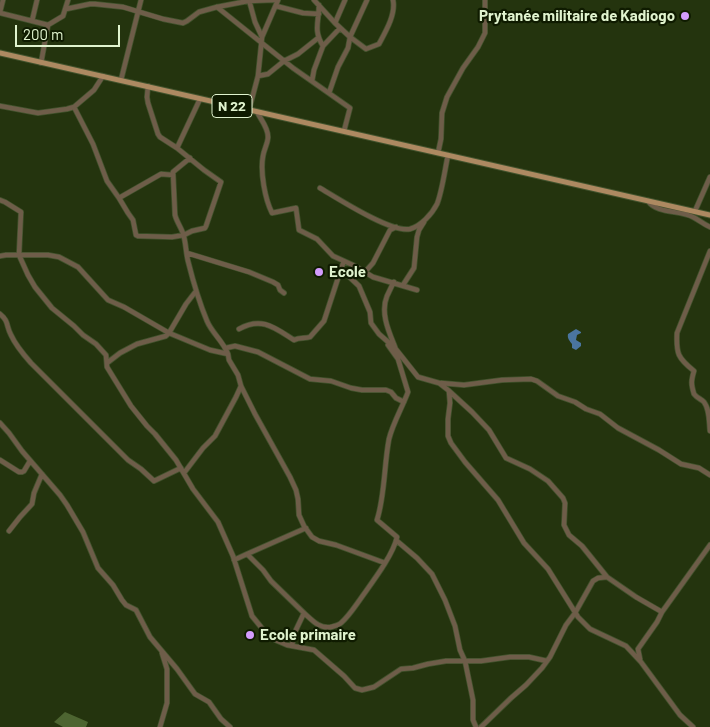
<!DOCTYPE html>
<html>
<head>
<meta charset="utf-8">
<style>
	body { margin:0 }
	#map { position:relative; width:710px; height:727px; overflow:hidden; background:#24340e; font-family:Barlow,sans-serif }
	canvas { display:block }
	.scale { position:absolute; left:15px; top:25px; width:105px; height:22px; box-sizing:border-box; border:2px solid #e0f3ce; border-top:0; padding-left:6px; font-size:15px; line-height:18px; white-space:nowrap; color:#e0f3ce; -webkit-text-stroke:4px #0f1b00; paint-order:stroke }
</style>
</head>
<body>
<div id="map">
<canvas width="710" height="727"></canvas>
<div class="scale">200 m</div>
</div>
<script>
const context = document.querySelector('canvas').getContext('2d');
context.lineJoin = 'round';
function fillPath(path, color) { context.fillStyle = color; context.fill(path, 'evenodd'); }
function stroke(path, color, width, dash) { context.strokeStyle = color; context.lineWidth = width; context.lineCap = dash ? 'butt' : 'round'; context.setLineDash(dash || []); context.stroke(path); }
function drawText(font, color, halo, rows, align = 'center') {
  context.font = font + ' Barlow,sans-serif'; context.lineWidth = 4.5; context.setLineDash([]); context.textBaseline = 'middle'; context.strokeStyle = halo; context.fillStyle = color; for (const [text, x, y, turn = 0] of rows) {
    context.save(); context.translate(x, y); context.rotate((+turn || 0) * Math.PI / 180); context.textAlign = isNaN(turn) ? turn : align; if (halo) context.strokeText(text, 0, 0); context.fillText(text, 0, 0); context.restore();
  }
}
fillPath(new Path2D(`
	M65,712L88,722L86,727H63L54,722Z`), '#4d6531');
fillPath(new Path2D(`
	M576,329L581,332V333L577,335L576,340L581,343V346L576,350L572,348V344C570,341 567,339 568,334Z`), '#4a759f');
const minor = new Path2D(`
	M249,0L255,22L262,37
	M314,0L335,23L350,37L366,49L379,44C386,31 396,14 393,0
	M276,6L303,13L319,14
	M217,7L293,68L350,108L344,131
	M66,9L90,4H95L123,7L163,19L183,23L187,21L199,12L217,7L248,1L274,0
	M0,12L3,0
	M0,13L48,25L63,16L68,0
	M32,21L37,0
	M335,23L345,0
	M323,46L340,28
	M41,63L48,25
	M258,76L268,74L284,61L298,54L318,38
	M121,80L141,0
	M312,81L314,70L323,46C313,30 319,22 319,5
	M148,86L147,97L148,103L158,134L160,137L177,148
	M329,93L338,67L348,48L350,37L367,0
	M0,106L38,113L67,109L74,107L94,90L103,76
	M74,107L93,144L107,181L119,198L128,213L133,220L136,235L138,236L172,237L184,235L192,231L205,228L206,226L221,182L204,170L177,148L200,99
	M249,110L258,76L262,37L278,0
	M257,112C261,120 268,127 268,137C268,143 264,149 263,156C260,172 265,199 272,213L296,208L299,230L317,239L333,256L355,266L373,277L417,290
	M438,153L441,139L442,113L447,97L463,68L478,47L485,33V0
	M190,158L173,172L175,215C177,223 183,230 184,237C186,245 186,253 188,261C193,281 199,302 207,321C212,333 223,341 228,354
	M320,188C337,198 391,233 410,229C421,226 432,214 437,204C442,192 445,169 448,155
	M119,198L161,174L173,175
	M0,200L5,202L21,212L19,255L28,275L35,287L52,308L74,326L83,335L96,344L106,355L107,367L131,406L147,426L155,434L176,460L193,489L218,522L233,556L252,616L261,627L273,639L287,645L314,650L344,676L355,688L362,690L374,687L401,669L413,668L428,664L446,661H481L510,657H529L547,661
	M648,201C657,214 680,210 693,217C699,220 703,224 710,227
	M695,211L710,177
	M710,251L677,333C676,354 678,358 694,371C691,381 691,384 694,394C697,398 701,399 704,402C710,410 709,422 710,431
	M187,253L249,272L273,282L278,285L280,290L284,293
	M0,256L6,255H48L59,257L78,267L108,300L124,307L169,333L210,350L228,354L229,360L238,375L241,386L255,414L290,477L296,490L298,499L299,515L304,526L312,537L319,541L336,545L385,563
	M344,261L341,269L359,286L370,312L371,323L379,334L395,348L418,377L439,383L448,390L472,412L489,430L506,458L530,469L548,481L563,498L565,503L564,525L569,535L582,546L607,577L636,597L662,612
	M365,272L373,263L390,230L396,227
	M394,282C391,287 389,292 387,296C380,313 389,332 395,347
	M403,285L414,268L417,237L419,230L424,222
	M0,314C9,321 6,326 11,335C16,346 23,354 31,363L128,460L141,469L154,481L181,468
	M239,329C262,316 275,328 294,340C300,337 305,339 310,337L324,321L341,269
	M226,348L235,346L258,352L310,379L331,381L351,388L362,390H386L391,392L396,398L404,402
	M107,363L120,353L137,344L166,336L169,333L186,304L196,291
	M441,383L464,385L502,380L531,379L537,381L558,396L575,402L586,409L600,414L618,428L659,450L681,464L699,468L710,475
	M449,391L450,403L448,419V436L451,443L465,462L498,500L524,543L548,569L578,617L590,629L626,646L641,662L680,715L693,727
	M0,423L9,433L22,451L60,495L67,505L83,532L98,568L113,585L122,600L126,605L136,610L150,637L177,669L195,694L209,702L221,719L230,727
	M0,460L19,472H22L24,471L30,461
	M184,473L203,448L215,436L236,397L241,386
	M9,531L20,517L32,504L34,493L42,474
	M397,541L417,558L432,574L445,600L455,626L460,650L465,661L473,700V720L476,727
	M247,554L306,528
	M234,560L247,554L263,570L271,581L304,613
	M292,646L294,634L304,613C312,620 319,629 331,627C334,626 339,625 341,623C348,617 354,608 359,601C370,585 393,556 397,537L377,520C385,495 384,465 389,439C393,423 402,408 408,392L398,359L388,345
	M640,659L638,649L657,622L662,612L710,545
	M160,727L167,703V669L162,653
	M481,727L511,698L526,685L542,668L550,657L566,625L575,613L593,581L598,578L607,577`);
const major = new Path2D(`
	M0,53L710,215`);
stroke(minor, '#42532d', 6);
stroke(major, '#42532d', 7);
stroke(minor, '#6e5d49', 4.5);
stroke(major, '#ad8961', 5);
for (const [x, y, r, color] of [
	[685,16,5,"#d39cfd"],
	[319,272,5,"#d39cfd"],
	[250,635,5,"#d39cfd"]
]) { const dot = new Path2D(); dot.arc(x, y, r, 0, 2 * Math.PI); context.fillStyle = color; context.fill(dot); stroke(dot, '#0f1b00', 2); }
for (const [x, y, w] of [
	[232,106,40]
]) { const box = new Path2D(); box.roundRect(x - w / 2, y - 11.5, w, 23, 4); context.fillStyle = '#0f1b00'; context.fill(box); stroke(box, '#e0f3ce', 1); }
drawText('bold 14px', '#e0f3ce', null, [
	["N 22",232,106]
]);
drawText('bold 15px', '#e0f3ce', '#0f1b00', [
	["Prytanée militaire de Kadiogo",675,16,"right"],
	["Ecole",329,272],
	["Ecole primaire",260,635]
], 'left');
</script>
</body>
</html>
